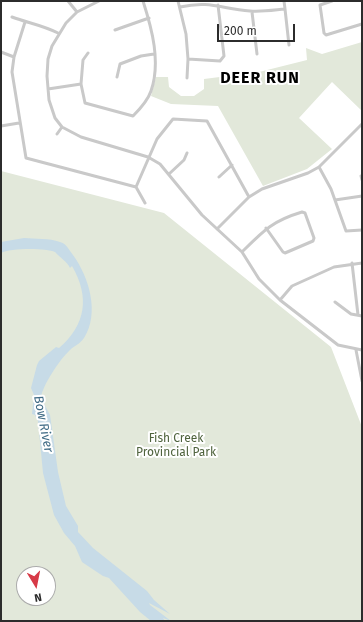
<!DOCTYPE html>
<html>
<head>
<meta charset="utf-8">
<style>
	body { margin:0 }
	#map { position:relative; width:363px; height:622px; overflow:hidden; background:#fff; font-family:"Fira Sans",sans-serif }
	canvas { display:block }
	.frame { position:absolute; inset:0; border:2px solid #2c2c2c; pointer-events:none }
	.north { position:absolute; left:16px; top:566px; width:40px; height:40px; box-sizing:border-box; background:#fff; border:1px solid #ababab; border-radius:50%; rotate:170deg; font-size:11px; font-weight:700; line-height:16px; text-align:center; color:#2c2c2c }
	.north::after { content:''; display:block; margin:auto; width:14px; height:18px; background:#d73a47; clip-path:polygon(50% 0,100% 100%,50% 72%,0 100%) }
	.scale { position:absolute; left:217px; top:24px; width:78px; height:18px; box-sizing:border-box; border:2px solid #2c2c2c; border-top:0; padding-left:5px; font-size:12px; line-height:14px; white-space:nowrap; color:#2c2c2c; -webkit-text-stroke:3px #fff; paint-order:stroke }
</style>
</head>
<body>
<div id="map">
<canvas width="363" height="622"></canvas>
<div class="frame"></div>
<div class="north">N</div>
<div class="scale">200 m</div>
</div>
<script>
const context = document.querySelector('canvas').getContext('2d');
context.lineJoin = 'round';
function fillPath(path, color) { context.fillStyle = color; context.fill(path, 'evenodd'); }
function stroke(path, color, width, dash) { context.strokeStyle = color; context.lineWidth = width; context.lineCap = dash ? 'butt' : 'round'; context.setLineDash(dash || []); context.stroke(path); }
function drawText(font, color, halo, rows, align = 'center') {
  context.font = font + ' "Fira Sans",sans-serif'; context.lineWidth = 4; context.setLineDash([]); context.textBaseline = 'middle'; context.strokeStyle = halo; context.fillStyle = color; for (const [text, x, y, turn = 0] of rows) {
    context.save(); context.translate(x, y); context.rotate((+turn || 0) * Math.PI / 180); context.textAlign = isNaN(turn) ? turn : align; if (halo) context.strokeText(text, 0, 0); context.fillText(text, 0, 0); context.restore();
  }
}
fillPath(new Path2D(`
	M362,42V111L332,82L299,118L332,149L307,169L263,186L218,106L171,104L151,96L156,77H168L169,87L181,96H194L204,89V79L259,72L307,60L306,48L322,54Z
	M1,171L164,213L331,347L362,427V621H1ZM24,574H48V598H24Z`), '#e2e8da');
fillPath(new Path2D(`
	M24,238C36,239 49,238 60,242C66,243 69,250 73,255C89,277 100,313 84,338C80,344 74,346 70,350C60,359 42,386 41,398L50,415L58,472L66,506L78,526V532L93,548L147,591L154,600L170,614L149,603L150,605L171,621L163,618L165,621H151L140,612L109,578L103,576L82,562L75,546L64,533L54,515L43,473L38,421L35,415L32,414L34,395L31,388L37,365L39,361L56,347L59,348C86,325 90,297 72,266L70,268C67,261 60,258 55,252C46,248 10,248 1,253V242Z`), '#c7dbe7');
stroke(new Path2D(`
	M68,1L77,12
	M99,1L77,12L66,23L52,46L48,59L47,76L49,100L55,118L62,127L81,137L148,157L160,164L202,215L242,252L259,279L280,300L338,345L362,350
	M178,1L186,34L188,59L220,61L224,56L218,5
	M332,1L320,5L324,33L326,35L362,24
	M180,7C210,0 222,9 250,11C262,12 274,10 285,9L284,1
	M285,9L289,45
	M252,12L257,54
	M12,17C28,23 42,25 58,33
	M25,22L14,57L12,72L26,158L136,187L157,139L173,119L207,121L249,197
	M115,30L149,18
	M1,52L14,57
	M117,77L120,64L141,56L154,54
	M187,78L188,59
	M81,84L83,60L88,53
	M48,89L81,84L85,103L133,116C140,109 148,100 151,91C161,62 152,29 143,1
	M1,126L19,123
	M57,134L62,127
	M319,167L331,189L346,231L362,230
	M169,174L184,160L187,153
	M361,176L362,180
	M219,177L232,165
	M136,187L145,203
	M335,200L362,196
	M217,229L249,197L262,189L308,173L319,167L362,124
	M242,252C263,231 272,221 302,212L305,213L314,238L313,241L285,253L283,252L266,228
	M352,263L358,315
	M280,300L292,286L334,267L362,263
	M335,302L351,314L362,316
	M356,350L362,381`), '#c9c9c9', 3);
drawText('12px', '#4f633d', '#fff', [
	["Fish Creek",176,439],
	["Provincial Park",176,453]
]);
drawText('italic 13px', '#416c86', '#fff', [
	["Bow River",43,424,79]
]);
context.letterSpacing = '1px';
drawText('bold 16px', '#000', '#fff', [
	["DEER RUN",260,79]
]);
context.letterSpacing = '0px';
</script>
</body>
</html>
